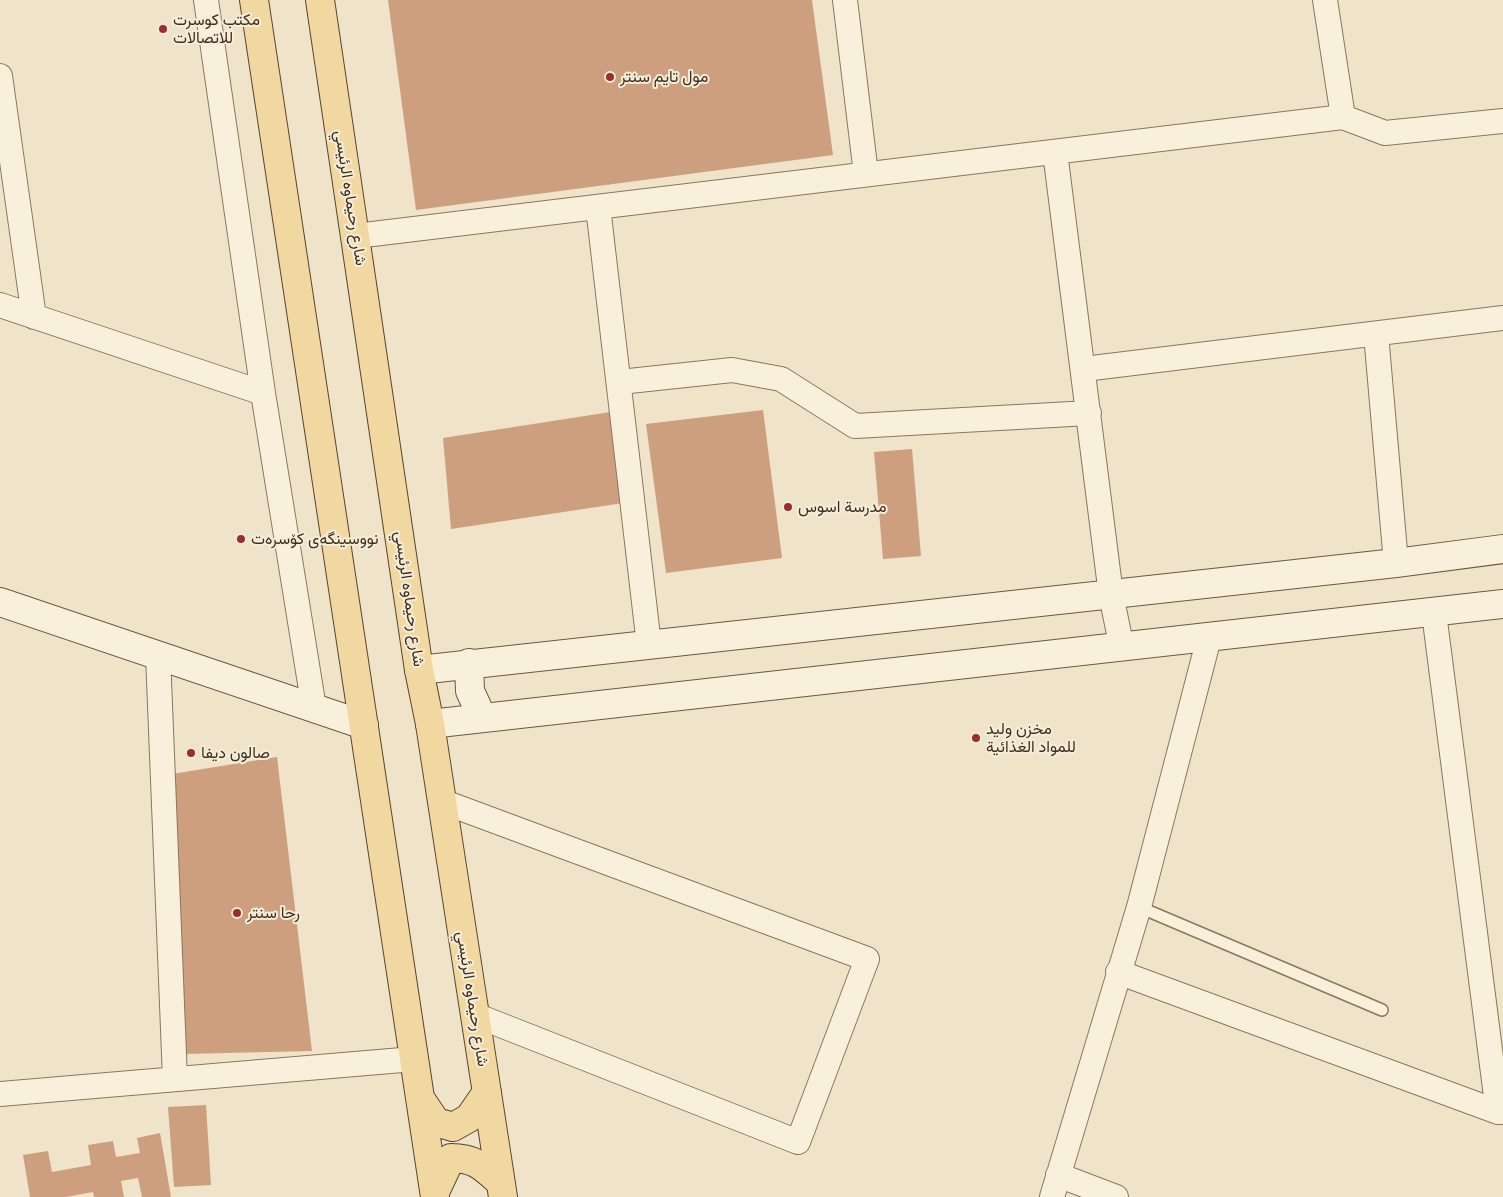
<!DOCTYPE html>
<html>
<head>
<meta charset="utf-8">
<style>
	body { margin:0 }
	canvas { display:block; background:#efe3c9 }
</style>
</head>
<body>
<canvas width="1503" height="1197"></canvas>
<script>
const context = document.querySelector('canvas').getContext('2d');
context.lineJoin = 'round';
function fillPath(path, color) { context.fillStyle = color; context.fill(path, 'evenodd'); }
function stroke(path, color, width, dash) { context.strokeStyle = color; context.lineWidth = width; context.lineCap = dash ? 'butt' : 'round'; context.setLineDash(dash || []); context.stroke(path); }
function drawText(font, color, halo, rows, align = 'center') {
  context.font = font + ' "PT Serif",Vazirmatn,serif'; context.lineWidth = 4; context.setLineDash([]); context.textBaseline = 'middle'; context.strokeStyle = halo; context.fillStyle = color; for (const [text, x, y, turn = 0] of rows) {
    context.save(); context.translate(x, y); context.rotate((+turn || 0) * Math.PI / 180); context.textAlign = isNaN(turn) ? turn : align; if (halo) context.strokeText(text, 0, 0); context.fillText(text, 0, 0); context.restore();
  }
}
fillPath(new Path2D(`
	M388,0H812L833,155L416,210Z
	M763,410L782,558L666,573L646,424Z
	M617,411L630,502L451,529L443,438Z
	M912,449L921,556L883,559L874,452Z
	M277,757L312,1051L184,1054L172,774Z
	M206,1105L211,1185L174,1187L168,1107Z
	M160,1133L171,1197H142L138,1178L121,1181L124,1197H94L93,1192L66,1197H30L23,1155L48,1151L52,1172L91,1165L88,1145L113,1141L116,1157L140,1153L137,1138Z`), '#cd9f7e');
const lane = new Path2D(`
	M1139,907L1382,1010`);
const street = new Path2D(`
	M206,0L263,393L314,708
	M845,0L866,174
	M1325,0L1343,117L1385,133L1503,121
	M0,76L34,317
	M1055,152L1111,595L1122,648
	M598,207L649,645
	M356,236L1343,117
	M0,305L263,393
	M1376,334L1396,563
	M1084,369L1503,318
	M620,382L732,370L781,379L855,426L1089,413
	M1434,613L1498,1112
	M158,655L175,1079
	M441,801L867,959L798,1142L475,1015
	M1118,972L1498,1112H1503
	M0,1094L414,1059
	M1058,1175L1116,1197
	M1052,1197L1139,907L1209,638`);
const secondary = new Path2D(`
	M0,602L364,725
	M469,663L470,691L482,717
	M419,670L1396,563L1503,549
	M430,724L1503,604`);
const primary = new Path2D(`
	M254,0L435,1197
	M320,0L419,670L430,724L503,1197
	M420,1098L436,1122L453,1127L469,1118L487,1092
	M435,1192L451,1158C475,1158 483,1167 500,1182`);
stroke(lane, '#8c765d', 14);
stroke(street, '#8c765d', 26);
stroke(secondary, '#6e5740', 30);
stroke(primary, '#5a4431', 30);
stroke(lane, '#f9f0dc', 11);
stroke(street, '#f9f0dc', 24);
stroke(secondary, '#f9f0dc', 28);
stroke(primary, '#f1d8a1', 28);
for (const [x, y, r, color] of [
	[163,29,5,"#9b2d2e"],
	[610,77,5,"#9b2d2e"],
	[788,507,5,"#9b2d2e"],
	[241,539,5,"#9b2d2e"],
	[976,738,5,"#9b2d2e"],
	[191,753,5,"#9b2d2e"],
	[237,913,5,"#9b2d2e"]
]) { const dot = new Path2D(); dot.arc(x, y, r, 0, 2 * Math.PI); context.fillStyle = color; context.fill(dot); stroke(dot, '#f6edd8', 2); }
drawText('16px', '#3c2e20', '#f6edd8', [
	["مكتب كوسرت",173,20],
	["للاتصالات",173,38],
	["مول تايم سنتر",620,77],
	["مدرسة اسوس",798,507],
	["نووسینگەی کۆسرەت",251,539],
	["مخزن وليد",986,729],
	["للمواد الغذائية",986,747],
	["صالون ديفا",201,753],
	["رحا سنتر",247,913]
], 'left');
drawText('16px', '#3c2e20', '#f6edd8', [
	["شارع رحيماوه الرئيسي",350,198,81],
	["شارع رحيماوه الرئيسي",409,599,82],
	["شارع رحيماوه الرئيسي",472,999,81]
]);
</script>
</body>
</html>
